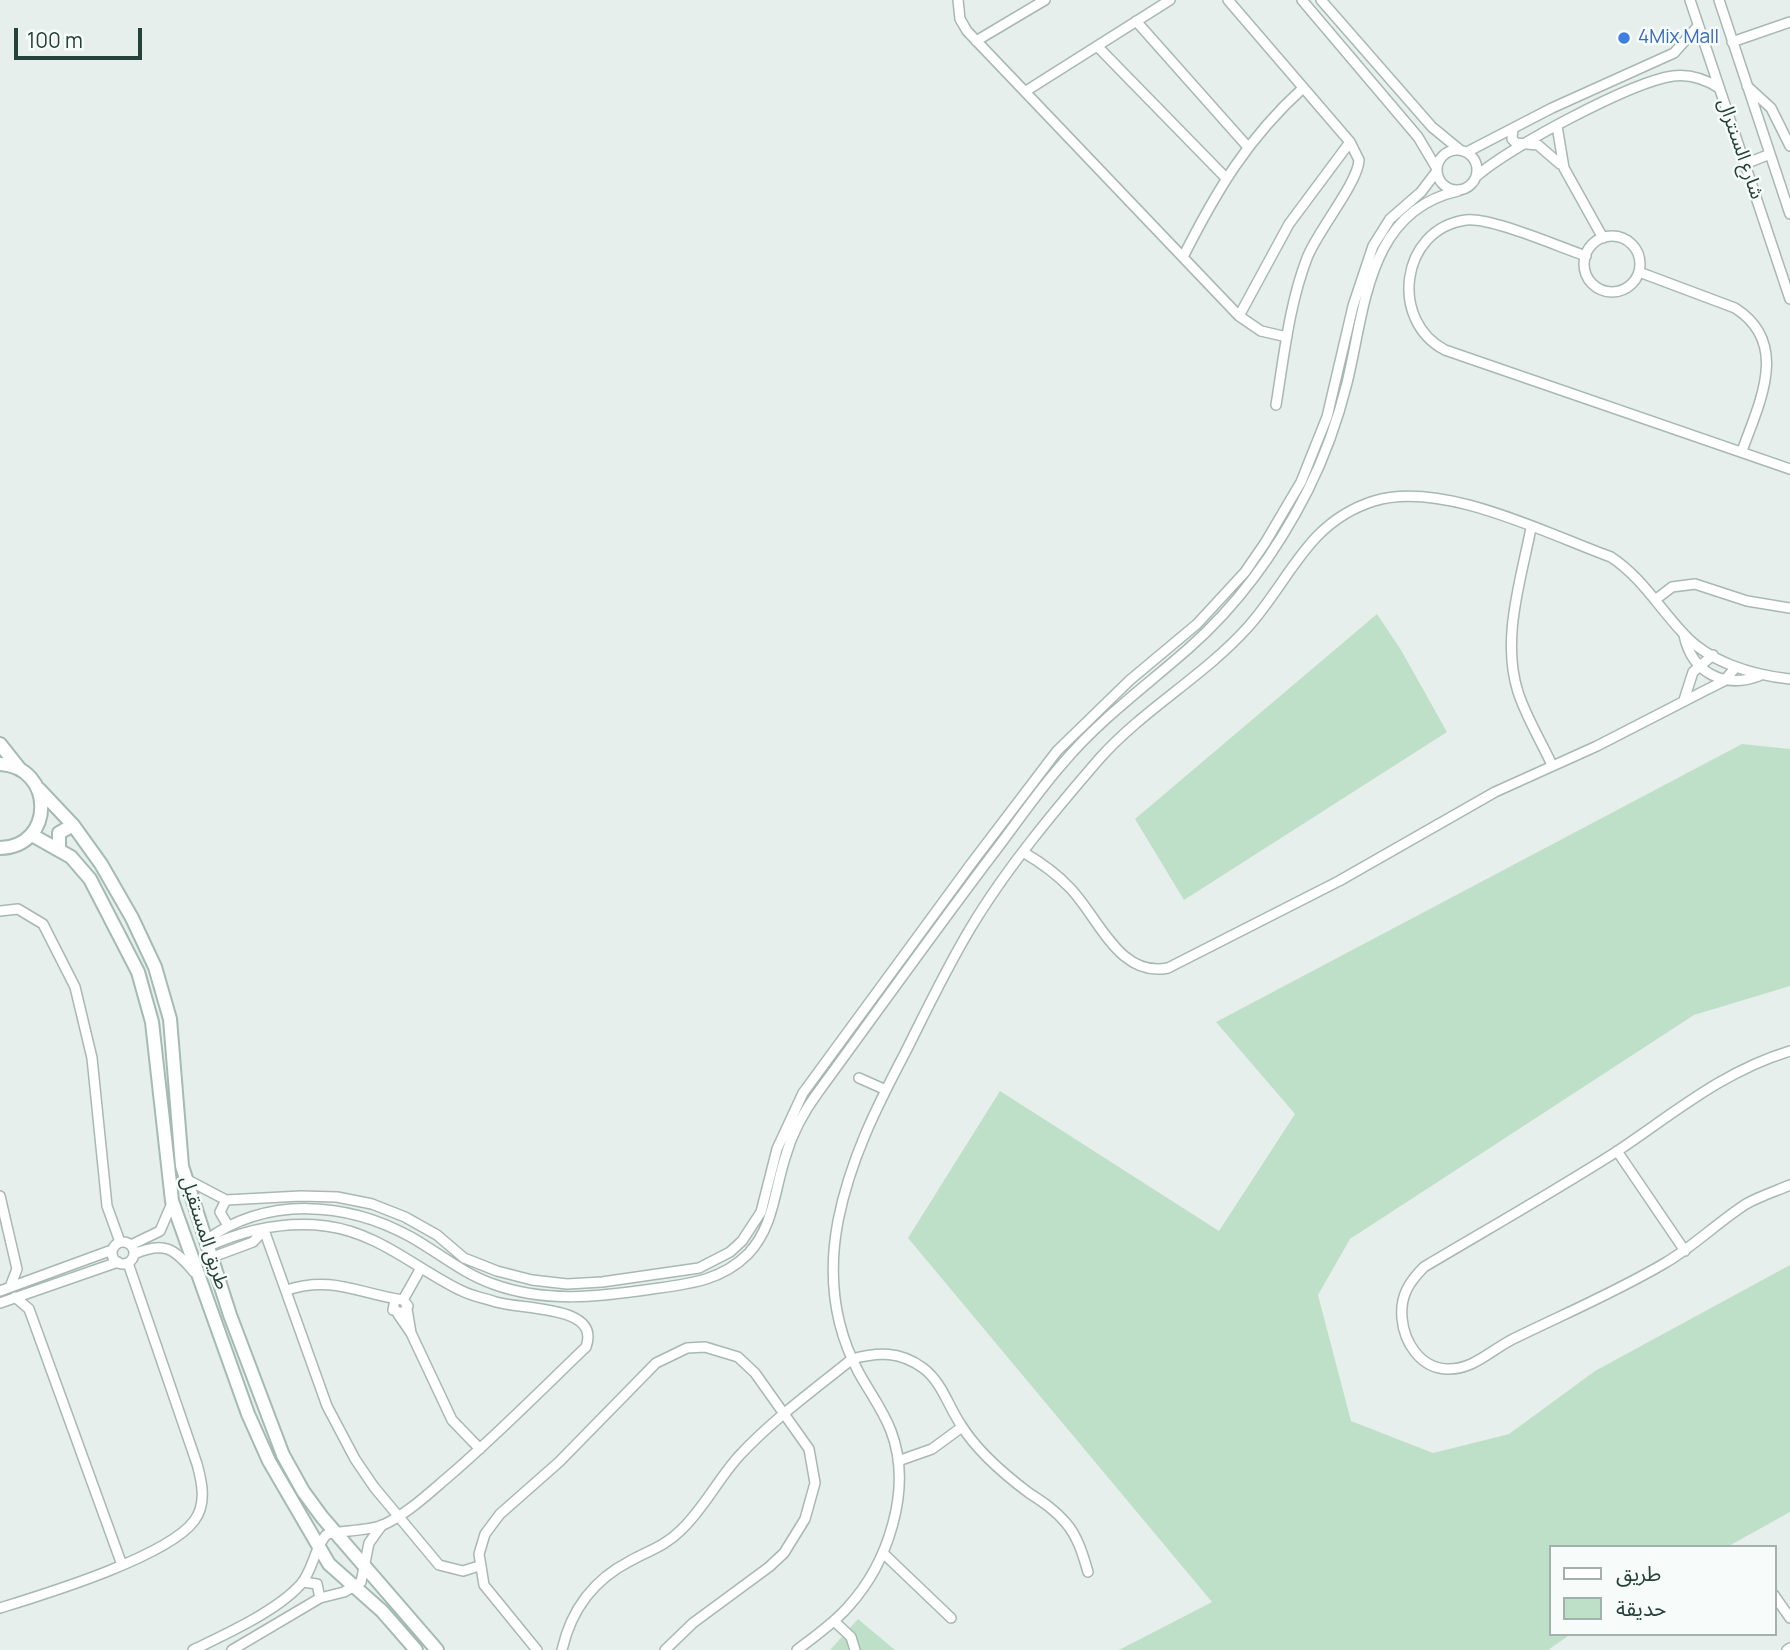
<!DOCTYPE html>
<html>
<head>
<meta charset="utf-8">
<style>
	body { margin:0 }
	#map { position:relative; width:1790px; height:1650px; overflow:hidden; background:#e6efeb; font-family:Manrope,"Noto Sans Arabic",sans-serif }
	canvas { display:block }
	.legend { position:absolute; left:1549px; top:1545px; width:228px; height:91px; box-sizing:border-box; background:#f7fbf9; border:2px solid #a3b1ad; margin:0; padding:9px 12px; list-style:none; font-size:21px; color:#24423a }
	.legend li { display:flex; align-items:center; gap:14px; height:35px }
	.legend b { width:35px; border:2px solid #a3b1ad }
	.scale { position:absolute; left:14px; top:28px; width:128px; height:32px; box-sizing:border-box; border:4px solid #24423a; border-top:0; padding-left:9px; font-size:21px; line-height:24px; white-space:nowrap; color:#24423a; -webkit-text-stroke:5px #f7fbf9; paint-order:stroke }
</style>
</head>
<body>
<div id="map">
<canvas width="1790" height="1650"></canvas>
<ul class="legend">
<li><b style="height:9px;background:#fff"></b>طريق</li>
<li><b style="height:19px;background:#bfe0c8"></b>حديقة</li>
</ul>
<div class="scale">100 m</div>
</div>
<script>
const context = document.querySelector('canvas').getContext('2d');
context.lineJoin = 'round';
function fillPath(path, color) { context.fillStyle = color; context.fill(path, 'evenodd'); }
function stroke(path, color, width, dash) { context.strokeStyle = color; context.lineWidth = width; context.lineCap = dash ? 'butt' : 'round'; context.setLineDash(dash || []); context.stroke(path); }
function drawText(font, color, halo, rows, align = 'center') {
  context.font = font + ' Manrope,"Noto Sans Arabic",sans-serif'; context.lineWidth = 5; context.setLineDash([]); context.textBaseline = 'middle'; context.strokeStyle = halo; context.fillStyle = color; for (const [text, x, y, turn = 0] of rows) {
    context.save(); context.translate(x, y); context.rotate((+turn || 0) * Math.PI / 180); context.textAlign = isNaN(turn) ? turn : align; if (halo) context.strokeText(text, 0, 0); context.fillText(text, 0, 0); context.restore();
  }
}
fillPath(new Path2D(`
	M1377,614L1401,650L1447,732L1184,900L1135,819Z
	M1742,744L1790,749V986L1694,1015L1350,1239L1318,1295L1351,1421L1433,1453L1509,1434L1595,1371L1790,1265V1512L1727,1547H1550V1634H1571L1548,1650H1119L1212,1602L908,1238L1000,1091L1219,1231L1295,1114L1216,1022Z
	M858,1619L895,1650H830Z`), '#bfe0c8');
const street = new Path2D(`
	M958,0L960,19L967,31L1239,316L1261,331L1287,337
	M1228,0L1350,142L1359,160C1358,183 1318,230 1307,258C1289,305 1284,356 1276,405
	M1302,0L1418,137L1437,169
	M1321,0L1432,127L1460,150
	M1690,0L1790,299
	M1719,0L1790,214
	M1136,21L1247,146
	M976,41L1045,0
	M1732,42L1790,22
	M1097,46L1225,177
	M1747,86L1771,108L1790,146
	M1026,91L1170,0
	M1557,126L1564,168L1603,238
	M1513,129L1512,139L1516,143L1538,145L1560,164
	M1437 170a20 20 0 1 1 40 0a20 20 0 1 1-40 0Z
	M1467,152L1552,108L1674,53L1698,26
	M1745,164L1770,154
	M1478,175C1510,147 1631,82 1673,76C1690,74 1705,79 1719,88
	M1584 264a28 28 0 1 1 56 0a28 28 0 1 1-56 0Z
	M1586,256C1559,247 1491,217 1466,220C1400,229 1389,321 1445,350L1790,469
	M1183,257C1217,190 1247,139 1303,88
	M1639,272L1735,308C1790,343 1760,401 1742,451
	M1239,316L1289,224L1350,142
	M1531,528C1521,580 1501,639 1518,692C1526,717 1541,741 1552,765
	M1655,600L1672,587L1695,584L1747,601L1790,608
	M1684,635C1692,673 1724,689 1759,676
	M1684,700L1693,672L1713,655
	M1023,852C1040,862 1056,873 1070,888C1099,918 1119,978 1168,968L1339,881L1495,792L1597,746L1704,691L1724,681L1736,667
	M0,911L18,909L43,924L75,987L92,1058L107,1206L120,1242
	M1790,1051C1723,1071 1673,1114 1616,1152C1553,1192 1488,1229 1424,1267C1409,1282 1400,1296 1402,1318C1404,1342 1420,1368 1447,1369C1473,1370 1491,1350 1513,1339C1564,1314 1616,1292 1665,1263C1694,1246 1718,1222 1746,1204C1760,1196 1776,1191 1790,1185
	M859,1078L886,1090
	M1617,1151L1685,1251
	M186,1179L226,1200L301,1196L337,1197L372,1204L405,1217L437,1235L464,1258L497,1271L532,1280L567,1284L602,1282L699,1268L730,1252L742,1241L761,1212L777,1149L803,1093L971,864L1057,751L1130,680L1197,624L1245,572L1265,543L1301,482L1327,417L1353,306L1373,246L1390,219L1421,192L1437,171
	M0,1196L17,1269L10,1287
	M226,1200L220,1212L227,1224
	M264,1230L327,1406L355,1459L374,1487L439,1565L463,1571L479,1566
	M205,1241C266,1196 346,1201 411,1237C439,1253 462,1273 493,1284C545,1303 598,1297 652,1289C688,1284 721,1281 748,1254C774,1226 774,1192 785,1158C792,1133 804,1111 819,1091C879,1009 938,926 999,846C1020,818 1040,789 1063,763C1100,719 1146,686 1189,648C1239,604 1278,549 1308,490C1325,456 1338,419 1347,383C1365,310 1367,211 1458,191
	M112 1253a11 11 0 1 1 22 0a11 11 0 1 1-22 0Z
	M131,1245L160,1231L172,1203
	M134,1254C164,1241 174,1248 194,1272
	M210,1258L253,1242L264,1230
	M287,1290C332,1275 360,1294 403,1300L408,1306L403,1313L393,1310L395,1300
	M0,1291L112,1250
	M15,1297L29,1309L122,1565
	M403,1300L421,1268
	M0,1303L118,1262
	M407,1309L411,1333
	M398,1314L411,1333L452,1420L480,1449
	M898,1461L932,1449L962,1427
	M883,1553L951,1618
	M303,1582L317,1584L320,1598
	M1774,1595L1790,1618
	M0,1608C45,1594 167,1557 194,1521C207,1504 202,1482 197,1464L128,1263
	M834,1621L851,1637L855,1650
	M193,1650C226,1634 277,1611 301,1584C313,1570 314,1549 326,1535C334,1530 366,1532 383,1525C407,1514 428,1494 448,1477C496,1436 540,1391 586,1347C601,1305 523,1310 496,1302C484,1298 471,1296 460,1290C415,1268 379,1233 326,1226C285,1221 244,1230 207,1247
	M232,1650L320,1598L344,1592L361,1582L369,1543L382,1525
	M537,1650L484,1585L479,1554L485,1534L500,1514L559,1462L656,1363L687,1348L705,1347L738,1357L755,1373L809,1449L815,1483L805,1519L784,1553L769,1567L693,1623L665,1650
	M562,1650C571,1610 593,1580 630,1561C648,1551 665,1546 680,1531C703,1510 718,1479 739,1456C772,1420 814,1390 852,1359C878,1352 900,1351 923,1368C942,1382 948,1406 961,1425C977,1451 1005,1475 1029,1493C1043,1502 1055,1510 1066,1523C1078,1537 1083,1555 1088,1572
	M797,1650C815,1636 833,1624 848,1607C888,1563 913,1489 891,1431C883,1410 870,1393 859,1373C833,1325 828,1274 838,1221C850,1160 876,1108 905,1053C926,1011 946,969 970,929C1005,870 1055,810 1100,758C1144,709 1204,676 1248,627C1291,579 1307,522 1374,501C1442,480 1545,533 1611,557C1640,576 1658,606 1682,632C1708,662 1752,675 1790,679
	M1787,1650L1790,1648`);
const secondary = new Path2D(`
	M0,744L19,768
	M0,764C55,767 55,847 0,848
	M39,789L73,825L101,864L132,918L155,967L170,1019L182,1166L230,1315L283,1455L303,1491L322,1517L437,1650
	M32,835L71,857L90,879L138,972L152,1022L172,1201L248,1414L269,1461L329,1564L382,1611L416,1650
	M59,849V833L73,825`);
stroke(street, '#a8b8b2', 12);
stroke(secondary, '#a4bbb3', 16);
stroke(street, '#fff', 9);
stroke(secondary, '#fff', 12);
for (const [x, y, r, color] of [
	[1624,38,7,"#3f7fe0"]
]) { const dot = new Path2D(); dot.arc(x, y, r, 0, 2 * Math.PI); context.fillStyle = color; context.fill(dot); stroke(dot, '#f7fbf9', 2.5); }
drawText('19px', '#366cbe', '#f7fbf9', [
	["4Mix Mall",1638,38]
], 'left');
drawText('19px', '#24423a', '#f7fbf9', [
	["شارع السنترال",1740,149,71],
	["طريق المستقبل",204,1233,72]
]);
</script>
</body>
</html>
